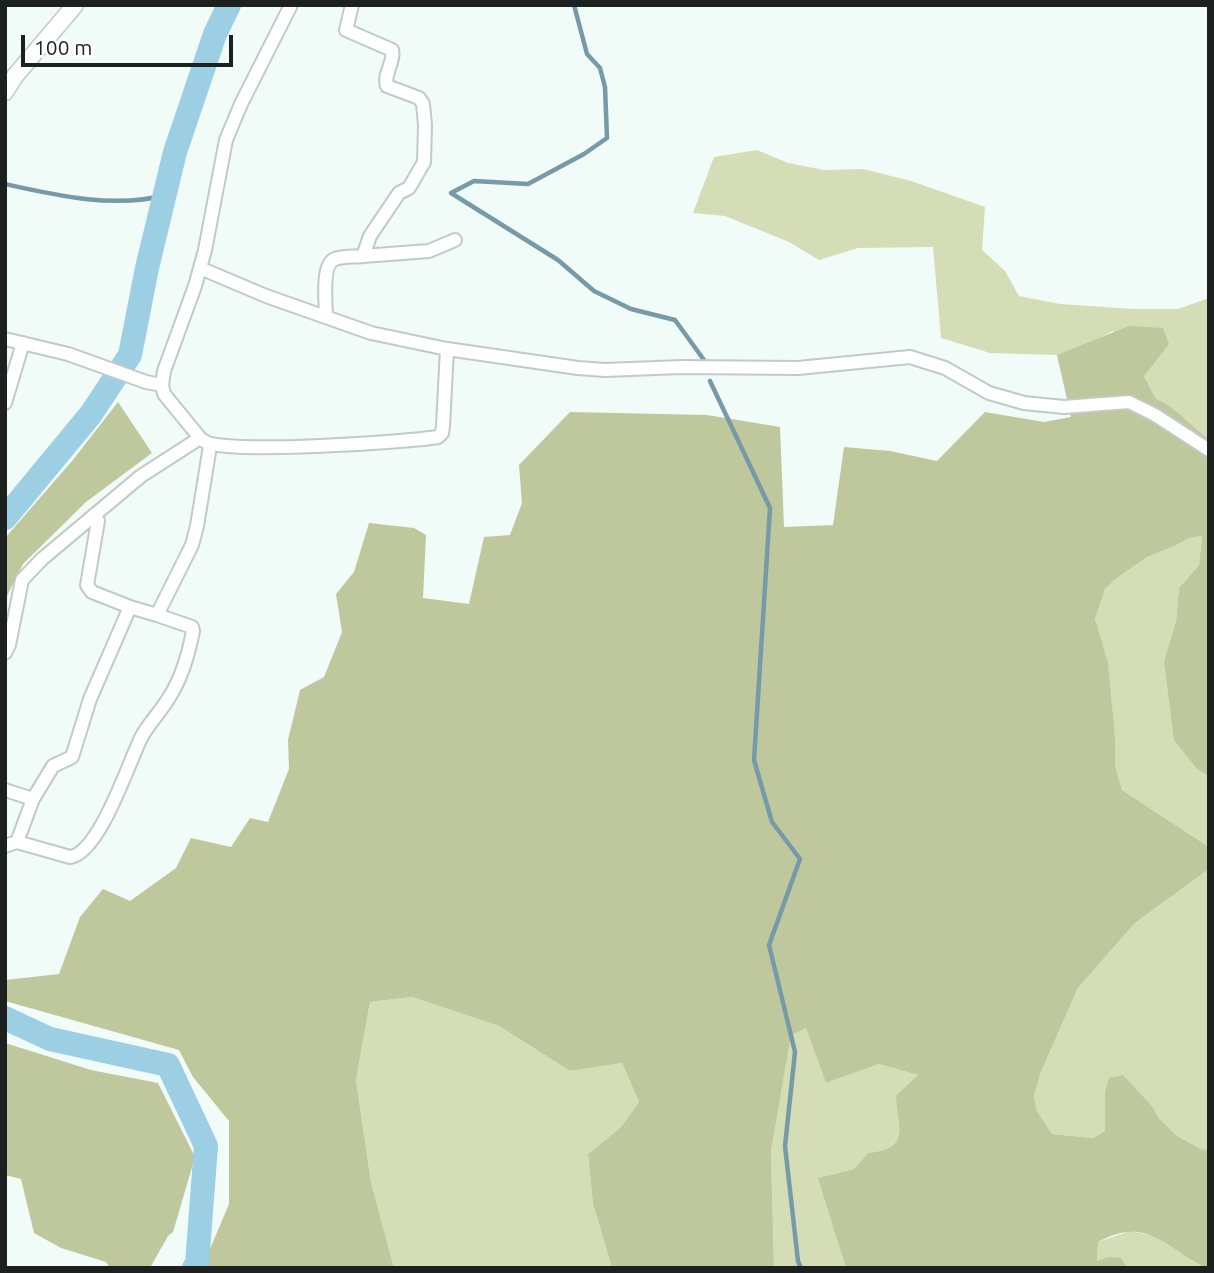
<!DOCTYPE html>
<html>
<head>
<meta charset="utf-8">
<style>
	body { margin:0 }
	#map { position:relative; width:1214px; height:1273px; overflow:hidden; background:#f1fbf7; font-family:Ubuntu,sans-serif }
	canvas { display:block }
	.frame { position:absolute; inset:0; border:7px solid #1c201e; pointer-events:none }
	.scale { position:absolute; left:21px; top:35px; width:212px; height:32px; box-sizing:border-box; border:4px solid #1c201e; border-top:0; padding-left:9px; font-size:21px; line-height:24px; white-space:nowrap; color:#1c201e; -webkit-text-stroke:5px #fff; paint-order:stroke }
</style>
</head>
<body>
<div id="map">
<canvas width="1214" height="1273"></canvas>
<div class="frame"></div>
<div class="scale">100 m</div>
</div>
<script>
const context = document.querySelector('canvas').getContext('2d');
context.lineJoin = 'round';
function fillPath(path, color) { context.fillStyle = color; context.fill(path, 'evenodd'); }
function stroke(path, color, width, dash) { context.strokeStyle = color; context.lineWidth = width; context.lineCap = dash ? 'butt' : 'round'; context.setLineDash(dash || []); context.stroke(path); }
fillPath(new Path2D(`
	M757,150L788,163L824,170L863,169L911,181L985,207L982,250L1005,271L1019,296L1060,304L1133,309H1178L1209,298V438C1189,426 1177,408 1156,399L1144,376L1150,367L1113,331L1089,344L1057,355L990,353L941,338L933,247L858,248L819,260L789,242L725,216L693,213L714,157Z
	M1202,536L1199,565L1179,588L1176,621L1164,661L1198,770L1209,776V847L1122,790L1115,765V738L1095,619L1105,589L1117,578L1147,557L1175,546L1189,538Z
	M1209,869V1150L1201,1149L1177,1136L1158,1117L1152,1106L1123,1076L1105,1092V1131L1093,1138L1052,1134L1037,1111L1034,1096L1041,1072L1078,988L1135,923Z
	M412,997L499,1026L570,1071L622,1063L639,1102L621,1127L588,1154L593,1204L612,1268H394L371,1182L356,1080L370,1002Z
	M807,1028L826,1083L879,1064L918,1075L897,1097C898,1130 911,1148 868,1153L854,1169L819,1178L846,1268H774L771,1152L791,1034Z
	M1130,1231L1155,1236L1204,1268H1127L1122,1258L1097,1261L1098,1242Z`), '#d5ddb6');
fillPath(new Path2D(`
	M1129,326L1163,328L1169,344L1144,376L1156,399C1177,407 1189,426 1209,438V776L1198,770L1174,740L1164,661L1176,621L1179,588L1199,565L1202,536L1189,538L1175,546L1147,557L1117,578L1105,589L1095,619L1108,663L1115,738V765L1122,790L1209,847V869L1135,923L1078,988L1041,1072L1034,1096L1037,1111L1052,1134L1093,1138L1105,1131V1092L1109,1078L1123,1075L1152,1106L1158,1117L1177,1136L1201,1149L1209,1150V1268H1204C1198,1263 1191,1260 1185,1256C1153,1234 1136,1222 1098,1242L1097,1261L1109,1257L1122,1258L1127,1268H846L818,1178L854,1169L868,1153C911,1148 898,1130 896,1096L918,1075L879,1064L826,1083L806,1028L791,1035L771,1152L774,1268H612L593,1204L588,1154L621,1127L639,1102L622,1063L570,1071L499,1026L412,997L370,1002L356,1080L371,1182L394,1268H205L210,1249L229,1204V1121L193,1077L179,1050L5,1001V980L59,974L80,917L103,889L130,901L176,868L191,838L231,847L250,818L268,822L289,769L288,740L300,690L324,677L342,632L336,594L354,572L369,523L414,528L426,535L423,598L469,604L484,537L510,535L522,503L519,465L570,412L707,415L780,427L784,527L833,525L844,447L890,451L937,461L985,412L1044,422L1071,417L1057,355Z
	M118,402L152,453L86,502L23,564L5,600V538L72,461Z
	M5,1043L91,1070L158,1083L195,1157L173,1232L168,1236L150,1268H110L106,1262L61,1248L34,1233L21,1179L5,1175Z`), '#bfc89c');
stroke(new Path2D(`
	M574,5L587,54L600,68L605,87L607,138L584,154L528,184L474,181L451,193L558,260L594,291L631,309L675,320L704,360
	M5,184C54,195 116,209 165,195
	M710,381L770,508L754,760L772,822L800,859L769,945L795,1052L785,1146L798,1261L801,1268`), '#769aa8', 4.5);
stroke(new Path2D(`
	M5,518L91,414L130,355L147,268L175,152L215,34L229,5
	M5,1018L50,1039L168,1065L206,1146L197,1264L194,1268`), '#9ccfe3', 24);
const minor = new Path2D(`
	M363,256L429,251L455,240
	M200,268L266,296L371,333L447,349L578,368L605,370L681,367L798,368L910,357L945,368L989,393L1024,403L1064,407L1129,402L1155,415L1209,450
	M326,317C326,304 321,264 335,259C343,256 355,257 363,256L370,236L399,193L409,188L424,162L425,125L423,104L419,98L387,86C383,74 395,62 392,50L346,30L352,5
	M5,339L68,354L146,382L162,385
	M5,403L23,343
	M204,441C221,455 407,442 438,437L442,433L443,426L447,349
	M130,607L157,615
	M5,653L9,645L22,580L42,559L141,476L200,438L164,394L162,385L164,371L195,286L205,250L226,140L241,104L291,5
	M5,790L33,799L17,842
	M33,799L53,766L72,757L90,699L130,607L92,592L87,585L98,521L94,515
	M5,846L17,842L70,857C100,853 129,761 142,736C150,722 162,710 170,696C182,677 189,652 193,631L192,627L157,615L192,545L197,526L210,446`);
const tertiary = new Path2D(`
	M5,92L15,76L75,5`);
stroke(minor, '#c0cbc7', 16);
stroke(tertiary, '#c0cbc7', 19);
stroke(minor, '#fff', 12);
stroke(tertiary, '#fff', 16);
</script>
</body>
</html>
